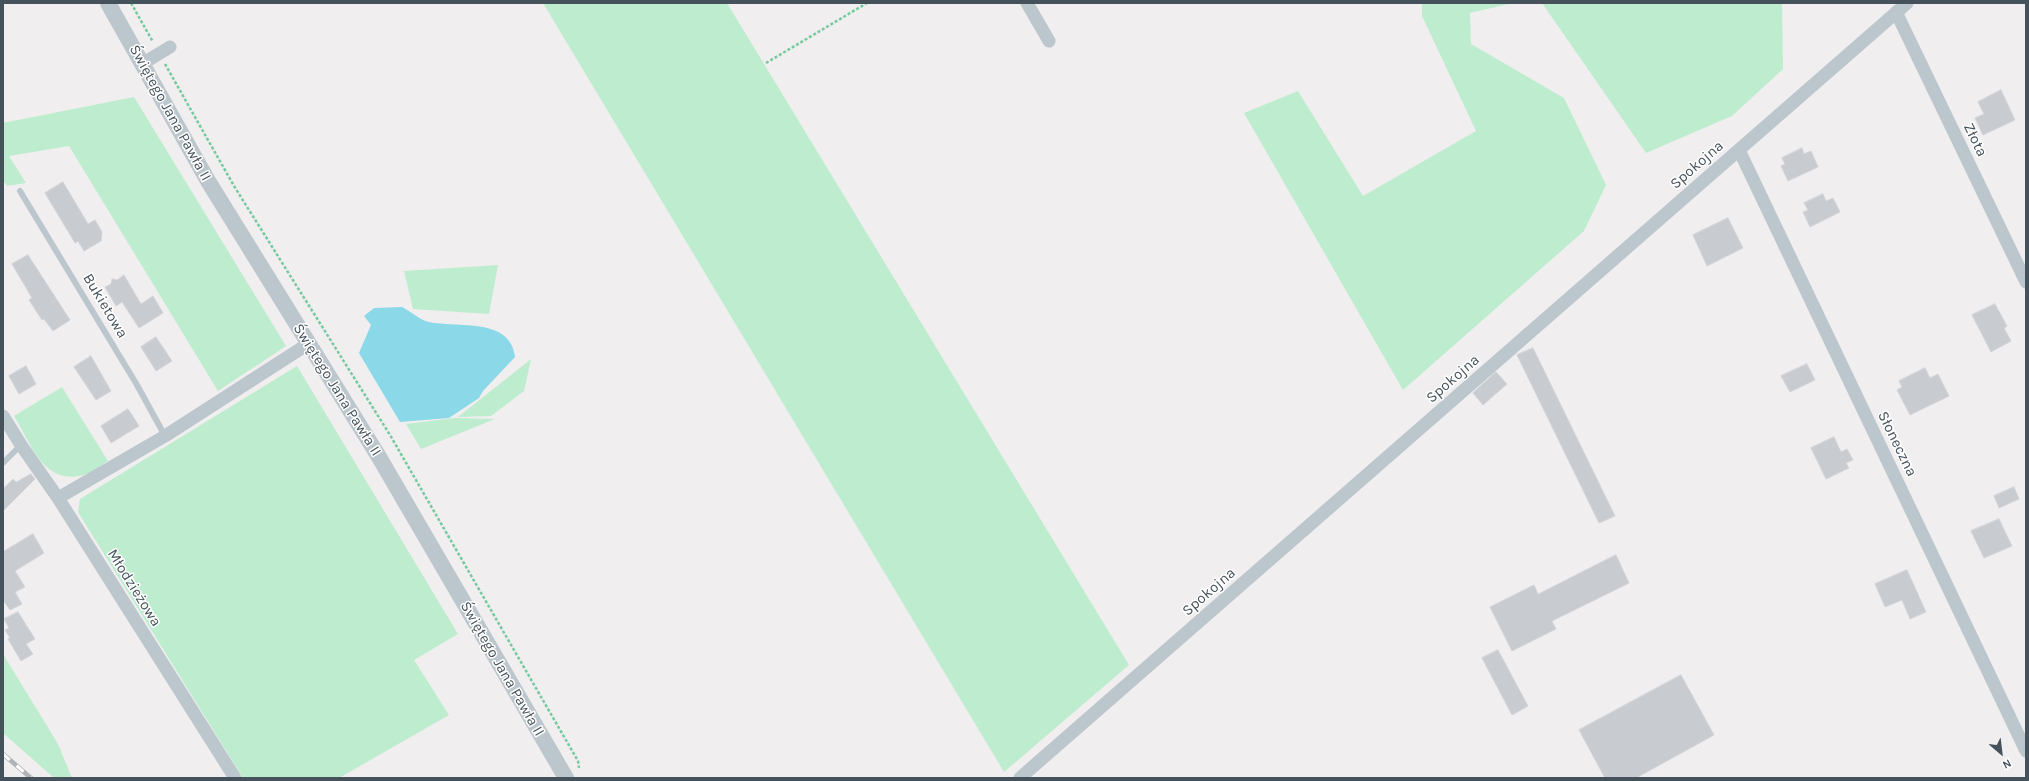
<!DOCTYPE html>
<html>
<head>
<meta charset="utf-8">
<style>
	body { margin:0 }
	#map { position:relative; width:2029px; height:781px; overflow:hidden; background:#f0eeee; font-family:Karla,sans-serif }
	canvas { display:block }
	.frame { position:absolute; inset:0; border:4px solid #46525b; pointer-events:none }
	.north { position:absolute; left:1981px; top:733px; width:40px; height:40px; -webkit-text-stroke:3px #fff; paint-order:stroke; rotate:152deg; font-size:11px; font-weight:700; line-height:16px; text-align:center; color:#46525b }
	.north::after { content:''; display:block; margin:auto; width:14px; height:18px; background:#46525b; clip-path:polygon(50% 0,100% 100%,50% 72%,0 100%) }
</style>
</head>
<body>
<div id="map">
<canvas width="2029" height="781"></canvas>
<div class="frame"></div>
<div class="north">N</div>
</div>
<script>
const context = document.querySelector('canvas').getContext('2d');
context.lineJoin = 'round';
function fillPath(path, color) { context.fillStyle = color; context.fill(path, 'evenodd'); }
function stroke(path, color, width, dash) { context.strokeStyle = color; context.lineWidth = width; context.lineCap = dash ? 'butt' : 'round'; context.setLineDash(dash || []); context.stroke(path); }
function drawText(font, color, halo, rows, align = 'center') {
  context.font = font + ' Karla,sans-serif'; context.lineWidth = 3; context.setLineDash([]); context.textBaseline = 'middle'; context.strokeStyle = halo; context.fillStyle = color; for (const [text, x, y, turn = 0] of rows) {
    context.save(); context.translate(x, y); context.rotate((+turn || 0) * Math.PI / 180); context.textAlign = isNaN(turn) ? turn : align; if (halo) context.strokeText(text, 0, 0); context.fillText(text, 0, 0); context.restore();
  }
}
fillPath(new Path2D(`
	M543,3H727L1129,665L1004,772Z
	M1422,3H1513L1470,13L1471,44L1564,98L1606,185L1584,231L1403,390L1244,113L1298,91L1363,196L1476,131L1422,16Z
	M1542,3H1782L1783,69L1732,116L1646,153Z
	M134,97L286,346L218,391L69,146L9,156L26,183L7,186L3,180V123Z
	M498,265L489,314L413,309L404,271Z
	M531,359L524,391L491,416L458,417Z
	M297,366L458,634L414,660L449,715L339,778H243L78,512L80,499Z
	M62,387L108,461C101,465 94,471 87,474C44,488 32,445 14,416Z
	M454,418L495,419L421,449L406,424Z
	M3,654L58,744L72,778H54L3,733Z`), '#bdedce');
fillPath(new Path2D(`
	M402,307C410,311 420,320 429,322C457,328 511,317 515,357L483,391L479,398L449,418L400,422L359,353L371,325L364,316L374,308Z`), '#8bd8e9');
const building = new Path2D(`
	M2001,90L2015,120L1983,135L1975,118L1984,114L1978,102Z
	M1802,148L1804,154L1811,151L1818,167L1788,181L1781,166L1785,164L1782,158Z
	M63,182L88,224L95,220L102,232L101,241L84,251L78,241L75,243L45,193Z
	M1823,194L1826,201L1833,198L1840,212L1810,227L1803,212L1808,210L1804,203Z
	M1728,218L1743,248L1707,266L1693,235Z
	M28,255L70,320L53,331L44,319L42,320L29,300L32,298L12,264Z
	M124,275L141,304L153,296L163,313L139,328L122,302L116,306L105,287L111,284L112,279L117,280Z
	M1995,304L2007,326L2004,328L2011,341L1991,352L1972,315Z
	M156,337L172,361L156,371L141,347Z
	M1533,348L1615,516L1599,523L1517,355Z
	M91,356L111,391L96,400L74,367Z
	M1807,364L1815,380L1790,392L1781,376Z
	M26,366L36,384L19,394L9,376Z
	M1925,368L1930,378L1938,374L1949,396L1910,415L1897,390L1902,387L1899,381Z
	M1496,372L1507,384L1483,405L1473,393Z
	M128,409L139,426L111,443L101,426Z
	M1834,437L1841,452L1847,449L1853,460L1846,463L1849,468L1826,479L1811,448Z
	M31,474L35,479L3,511V489L13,479L16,482Z
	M2014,487L2019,499L1999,508L1994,496Z
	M1999,519L2012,546L1984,558L1971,531Z
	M33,534L44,553L15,571L25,587L15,592L22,604L10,610L3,600V552Z
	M1616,555L1629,583L1552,621L1556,629L1512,651L1490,607L1534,585L1538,594Z
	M1907,570L1926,612L1910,619L1902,600L1885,607L1875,584Z
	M18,612L35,639L26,644L33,654L21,661L8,639L10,638L5,630L9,628L4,619Z
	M1498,650L1528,706L1512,715L1482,658Z
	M1681,675L1714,735L1636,778H1605L1579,730Z`);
fillPath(building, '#c8cbd0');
stroke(building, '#d2d4d9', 1);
stroke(new Path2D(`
	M131,3L153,42
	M766,63L867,3
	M165,64L234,186L390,435L578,761L579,768`), '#76ca9f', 2.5, [3, 2]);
stroke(new Path2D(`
	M20,191L137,385L165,436
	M3,463L21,445`), '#bcc6cd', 6);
stroke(new Path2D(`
	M1027,3L1049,41
	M1896,12L2026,282
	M142,64L170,47
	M1739,150L2026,751
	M3,416L21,445L58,498L235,778
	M58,498L165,436L308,344
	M1020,778L1907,3`), '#bcc6cd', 13);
stroke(new Path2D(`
	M108,3L208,181L379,457L566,778`), '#bcc6cd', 16);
const rail = new Path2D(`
	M3,754L31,778`);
stroke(rail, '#b0b3b8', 4.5);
stroke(rail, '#fff', 3, [9]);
drawText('15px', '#46525b', '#fff', [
	["Świętego Jana Pawła II",170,113,61],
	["Złota",1975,140,64],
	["Spokojna",1697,165,-41],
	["Bukietowa",105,306,59],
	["Spokojna",1453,379,-41],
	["Świętego Jana Pawła II",337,390,58],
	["Słoneczna",1897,444,64],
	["Młodzieżowa",134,588,58],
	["Spokojna",1209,592,-41],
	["Świętego Jana Pawła II",502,669,60]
]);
</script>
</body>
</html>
